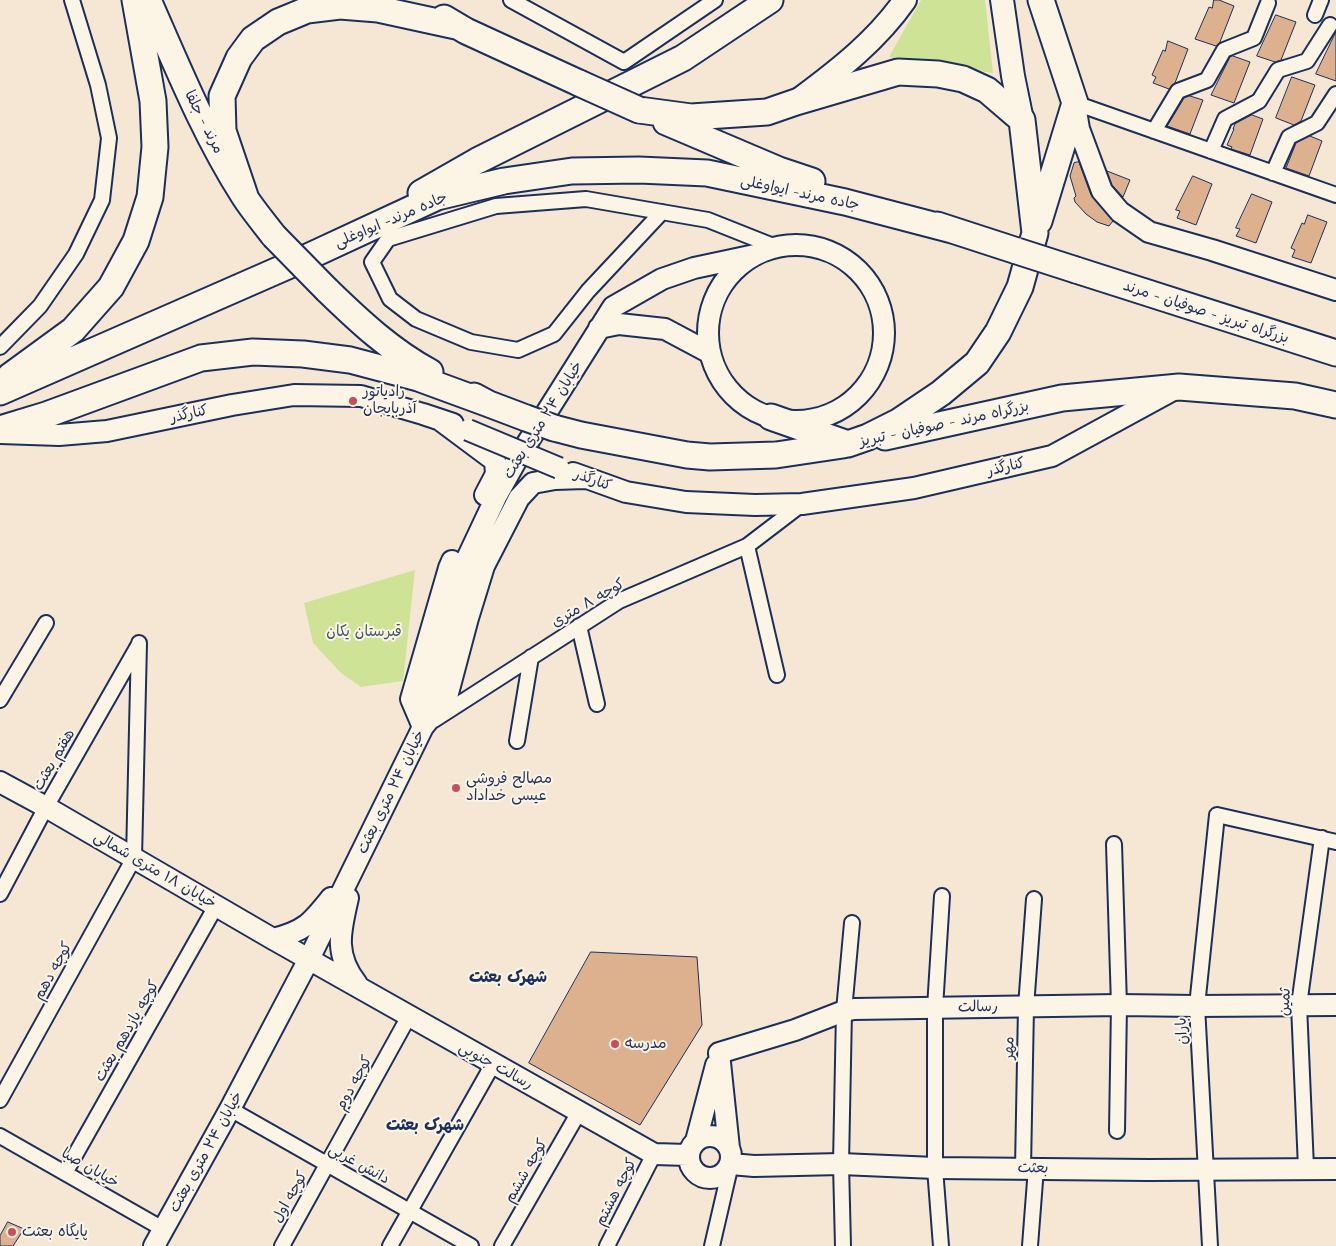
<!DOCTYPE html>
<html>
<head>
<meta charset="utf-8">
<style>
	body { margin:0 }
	canvas { display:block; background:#f6e7d4 }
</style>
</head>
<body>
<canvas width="1336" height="1246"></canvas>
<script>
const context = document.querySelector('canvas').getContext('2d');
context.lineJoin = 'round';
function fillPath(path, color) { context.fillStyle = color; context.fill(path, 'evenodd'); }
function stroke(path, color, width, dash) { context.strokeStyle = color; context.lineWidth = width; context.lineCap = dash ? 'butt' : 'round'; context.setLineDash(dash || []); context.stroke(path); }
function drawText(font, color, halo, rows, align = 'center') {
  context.font = font + ' "Comic Neue","Playpen Sans Arabic",sans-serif'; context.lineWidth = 4; context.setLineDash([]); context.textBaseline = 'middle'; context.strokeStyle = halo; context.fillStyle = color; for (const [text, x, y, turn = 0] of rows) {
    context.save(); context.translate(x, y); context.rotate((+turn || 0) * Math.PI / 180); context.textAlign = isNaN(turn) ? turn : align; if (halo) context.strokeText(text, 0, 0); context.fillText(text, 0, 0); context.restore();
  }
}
fillPath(new Path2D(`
	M921,0H985L993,73L889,57Z
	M415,570L403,681L361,687L341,673L313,643L304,603Z`), '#cfe397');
const building = new Path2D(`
	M1214,0H1219L1234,6L1220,42L1216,46L1195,39L1209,7L1212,8Z
	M1276,15L1296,22L1281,60L1275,62L1257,56Z
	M1336,32V81L1316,74Z
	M1168,41L1188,49L1175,83L1169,89L1153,83L1156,77L1152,75L1163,50L1165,51Z
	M1233,56L1250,62L1234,103L1211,95L1230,57Z
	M1292,77L1315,85L1301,121L1294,125L1276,118Z
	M1190,96L1203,100L1190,134L1167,126L1184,98Z
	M1252,115L1263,119L1250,155L1231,149L1232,147L1227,145L1234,129H1233L1235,124Z
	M1310,136L1322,141L1309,176L1286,168L1296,143Z
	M1079,162L1091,195L1113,221L1109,226L1097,222L1086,214L1075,202L1074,198L1076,196L1070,176L1074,163Z
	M1107,171L1130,180L1123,197L1112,185Z
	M1193,176L1212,184L1196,225L1177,218L1180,211L1176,210Z
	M1252,194L1272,202L1256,243L1236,236L1240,229L1236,228Z
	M1308,215L1327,222L1311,263L1292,257L1295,250L1291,248L1302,223L1304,224Z
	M591,952L697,957L702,1025L640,1125L529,1063Z
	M8,1222L24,1229L13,1246H0V1236Z`);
fillPath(building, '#ddb18e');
stroke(building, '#1b2f5e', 1);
const street = new Path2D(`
	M511,0L624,62L715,0
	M1315,15L1321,0
	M1075,103L1336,195
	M1154,131L1178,91L1207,80L1224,50L1254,38L1268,3
	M1211,151L1225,119L1259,101L1278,70L1307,61L1330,25
	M1273,173L1289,137L1317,123L1336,94
	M662,212L588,291L554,334L518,350L471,342L416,319L390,299L372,262L388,239L496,206L586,199L708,220L776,247
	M0,347L40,306L76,254L102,200L109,138L98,85L72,0
	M747,546L777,675
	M579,626L597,704
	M0,700L46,623
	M434,720L619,601L747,546L802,504
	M517,741L531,657
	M1114,844L1119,1005L1117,1131
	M0,894L46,807L138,646
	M0,1100L134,858L139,643
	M230,1109L471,1246
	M0,1136L163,1229
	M1023,1168L1026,1007L1034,899
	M1306,1168L1299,1005L1322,838
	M65,1173L216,906
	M282,1246L409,1016
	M390,1246L493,1064
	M502,1246L579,1112
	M607,1246L654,1154
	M712,1246L731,1164
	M843,1246L841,1164L844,1011L852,923
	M941,1246L935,1168V1008L942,896
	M1030,1246L1036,1168
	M1210,1246L1197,1006L1217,815L1336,842`);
const secondary = new Path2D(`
	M1075,105L1079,129L1102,191L1120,212L1149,232L1212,250L1336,290
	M708 333a88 88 0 1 1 176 0a88 88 0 1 1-176 0Z
	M599,328L619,324L665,329L710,353
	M440,420L495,461L496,474L485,495
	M0,433L59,435L107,431L232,405L294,395L361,396L423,414L453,424
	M573,473L626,492L686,502L755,505L802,504L914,488L1052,456L1175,389
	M452,561L449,568L411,699L423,727L447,697L468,618L484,566L519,498L533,483L555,479L585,478
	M0,782L46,807L273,939L654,1154L688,1155
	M348,898C340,932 334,955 357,984
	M273,939C305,931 311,923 331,898
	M719,1053L795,1030L844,1011L854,1009L1119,1005L1197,1006L1336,1005
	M719,1053L729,1148
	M689 1157a21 21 0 1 1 42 0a21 21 0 1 1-42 0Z
	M696,1141L716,1065
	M731,1164L754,1166L841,1164L935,1168L1149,1170L1336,1169
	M154,1246L230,1109L309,959L423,727L463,567L496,497L516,461L613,307L662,279L694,268L755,255`);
const primary = new Path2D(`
	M1002,0L1013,76L1022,120
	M801,98C840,69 877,40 905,0`);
const highway = new Path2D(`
	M148,0C177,66 205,135 244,196C253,210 264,223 274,236
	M444,18L466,31L579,83
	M639,110L691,117L767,112L796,102L898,72L938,74L963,79L987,90L1022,120L1035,233L1020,287L998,332L977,363L941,393L898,422L868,437L848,444L771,417
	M666,122L779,170L812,181
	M421,193L477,161L683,58L770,0
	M245,196L223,131L222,96L239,58L253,39L278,22L307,10L340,6L378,9L456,26
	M1039,221L1075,103L1041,0
	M937,225L1017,251
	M1076,270L1336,353
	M327,290C359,321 391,351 430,372
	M10,376L73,330L111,287L136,241L150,197L155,147L153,101L135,0
	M0,392L299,261L437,197L504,181L572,171L639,170L707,173L845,202L952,230
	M474,396L489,404L526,418
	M554,428L581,435L687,455L710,457L776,455L843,445
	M0,429L46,415L201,358L253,352L303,354L350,360L418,378L489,404
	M885,437L1062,398L1179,387L1295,396L1336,405`);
stroke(street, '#1b2f5e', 18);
stroke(secondary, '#1b2f5e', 24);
stroke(primary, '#1b2f5e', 26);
stroke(highway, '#1b2f5e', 29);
stroke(street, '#fcf5e5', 14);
stroke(secondary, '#fcf5e5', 20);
stroke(primary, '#fcf5e5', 22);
stroke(highway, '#fcf5e5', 25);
const secondaryBridge = new Path2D(`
	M468,430L559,468`);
const highwayBridge = new Path2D(`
	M579,83L639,110
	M274,236L327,290
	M1017,251L1076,270
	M526,418L554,428`);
stroke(secondaryBridge, '#1b2f5e', 24, []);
stroke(highwayBridge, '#1b2f5e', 29, []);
stroke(secondaryBridge, '#fcf5e5', 20);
stroke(highwayBridge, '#fcf5e5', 25);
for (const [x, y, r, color] of [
	[353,401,5,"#d1495b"],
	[456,788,5,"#d1495b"],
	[615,1044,5,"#d1495b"],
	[12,1232,5,"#d1495b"]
]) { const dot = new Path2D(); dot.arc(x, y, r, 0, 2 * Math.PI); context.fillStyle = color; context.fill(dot); stroke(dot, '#fcf5e5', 2); }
drawText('15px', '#1b2f5e', '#fcf5e5', [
	["مرند - جلفا",204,122,63],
	["جاده مرند- ایواوغلی",800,193,12],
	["جاده مرند- ایواوغلی",391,220,-23],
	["بزرگراه تبریز - صوفیان - مرند",1206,312,18],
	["کنارگذر",189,414,-12],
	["خیابان ۲۴ متری بعثت",543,420,-58],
	["بزرگراه مرند - صوفیان - تبریز",944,424,-12],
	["کنارگذر",1006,467,-13],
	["کنارگذر",593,480,20],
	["کوچه ۸ متری",588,603,-30],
	["هفتم بعثت",54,760,-60],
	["خیابان ۲۴ متری بعثت",391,792,-64],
	["خیابان ۱۸ متری شمالی",155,870,30],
	["کوچه دهم",53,971,-61],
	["ثمین",1285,1002,-87],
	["رسالت",978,1007,-1],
	["کوچه یازدهم بعثت",127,1031,-60],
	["باران",1182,1031,-93],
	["مهر",1009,1048,-89],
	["رسالت جنوبی",496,1066,29],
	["کوچه دوم",354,1083,-61],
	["خیابان ۲۴ متری بعثت",206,1152,-61],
	["دانش غربی",359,1164,29],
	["خیابان صبا",90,1168,30],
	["بعثت",1033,1168,1],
	["کوچه ششم",526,1171,-60],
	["کوچه هشتم",616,1192,-63],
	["کوچه اول",290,1197,-61]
]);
drawText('15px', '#1b2f5e', '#fcf5e5', [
	["رادیاتور",363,392],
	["آذربایجان",363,409],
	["مصالح فروشی",466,779],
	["عیسی خداداد",466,796],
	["مدرسه",625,1044],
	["پایگاه بعثت",22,1232]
], 'left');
drawText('15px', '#3f5369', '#fcf5e5', [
	["قبرستان یکان",364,632]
]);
drawText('bold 16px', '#1b2f5e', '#fcf5e5', [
	["شهرک بعثت",508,977],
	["شهرک بعثت",425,1125]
]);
</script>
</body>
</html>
